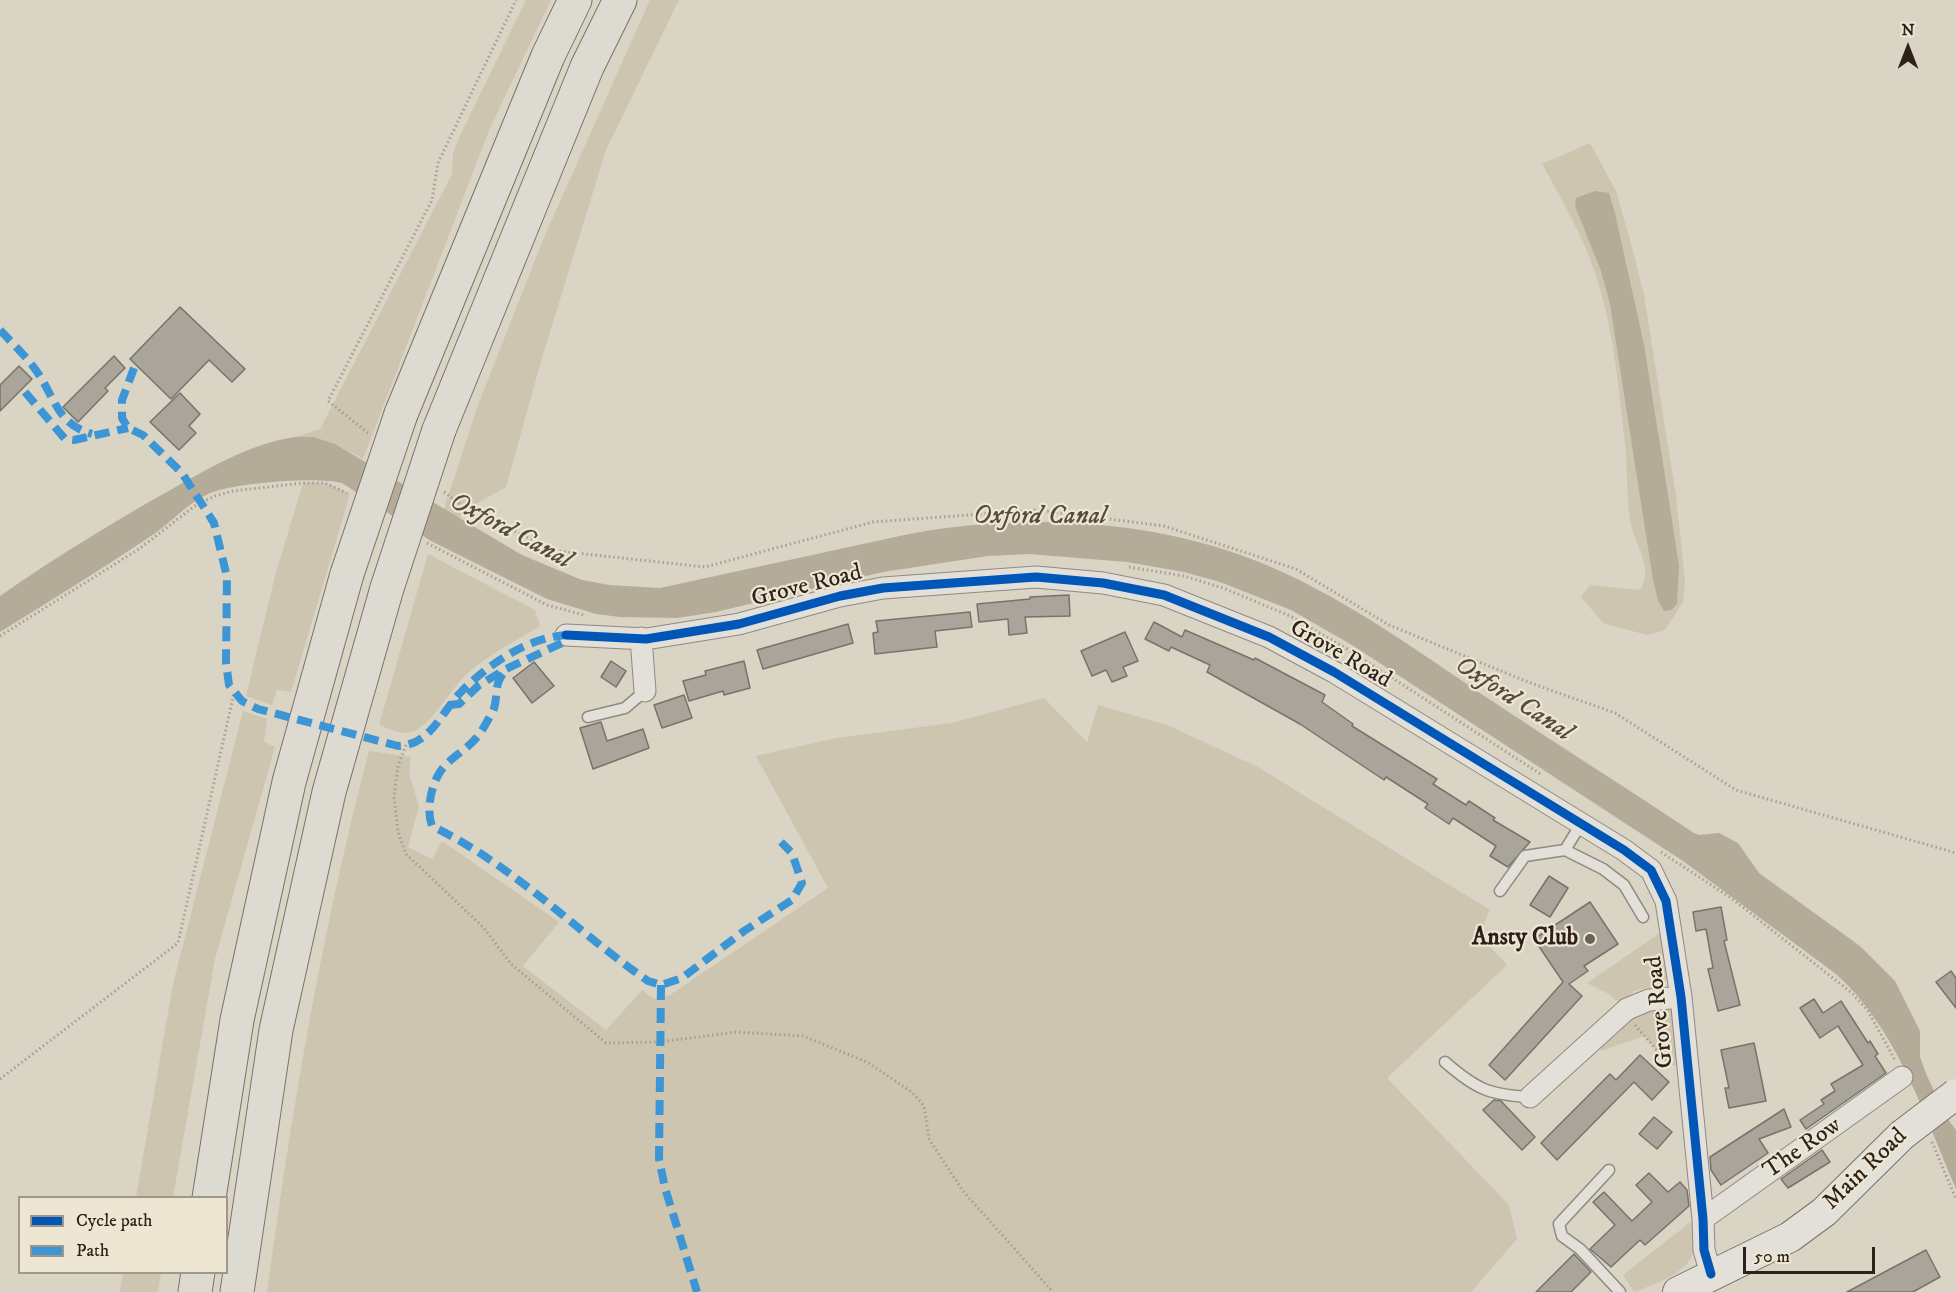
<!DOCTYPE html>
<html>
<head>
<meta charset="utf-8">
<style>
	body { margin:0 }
	#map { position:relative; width:1956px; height:1292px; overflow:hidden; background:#dad4c4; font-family:"IM FELL DW Pica",serif }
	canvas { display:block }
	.legend { position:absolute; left:18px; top:1196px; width:210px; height:78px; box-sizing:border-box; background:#ece6d3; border:2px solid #a09789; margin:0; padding:8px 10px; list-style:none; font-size:18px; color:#2d211a }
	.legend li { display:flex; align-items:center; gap:12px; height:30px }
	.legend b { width:30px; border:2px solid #a09789 }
	.north { position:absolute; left:1878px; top:18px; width:60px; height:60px; -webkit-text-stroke:4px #ece6d3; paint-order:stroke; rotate:0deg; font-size:16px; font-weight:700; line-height:24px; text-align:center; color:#2d211a }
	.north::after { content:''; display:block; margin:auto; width:21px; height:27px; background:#2d211a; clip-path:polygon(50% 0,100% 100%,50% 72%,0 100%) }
	.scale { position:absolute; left:1743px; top:1247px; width:132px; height:27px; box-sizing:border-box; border:3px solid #2d211a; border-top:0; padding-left:8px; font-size:18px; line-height:21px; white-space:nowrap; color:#2d211a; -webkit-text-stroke:4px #ece6d3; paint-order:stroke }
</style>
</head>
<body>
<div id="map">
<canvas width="1956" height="1292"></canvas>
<ul class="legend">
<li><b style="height:8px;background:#0057b8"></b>Cycle path</li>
<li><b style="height:8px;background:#3c95d4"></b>Path</li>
</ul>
<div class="north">N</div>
<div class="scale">50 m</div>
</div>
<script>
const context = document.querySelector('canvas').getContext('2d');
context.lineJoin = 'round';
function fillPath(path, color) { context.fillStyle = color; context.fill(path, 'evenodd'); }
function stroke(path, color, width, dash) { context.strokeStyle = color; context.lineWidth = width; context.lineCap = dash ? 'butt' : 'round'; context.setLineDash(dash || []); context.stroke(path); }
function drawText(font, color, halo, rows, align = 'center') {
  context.font = font + ' "IM FELL DW Pica",serif'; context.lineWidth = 4.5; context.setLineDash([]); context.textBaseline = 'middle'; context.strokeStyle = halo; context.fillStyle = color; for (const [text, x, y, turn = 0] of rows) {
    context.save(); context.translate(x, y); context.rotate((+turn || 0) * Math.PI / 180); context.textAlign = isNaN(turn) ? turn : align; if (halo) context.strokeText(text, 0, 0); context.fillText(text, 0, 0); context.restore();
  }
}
fillPath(new Path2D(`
	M526,0H551L490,128L363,459C341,446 321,438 295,437L320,429L332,406L452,174L453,153L458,140Z
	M650,0H679L606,150L542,358L506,487L467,509L458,519L444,509L478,405L545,235Z
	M1590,143L1616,191L1632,247L1644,295L1676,496L1685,580L1683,602L1665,630L1647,635L1603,623L1581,597L1590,585L1640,590C1654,569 1636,547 1631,525C1626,498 1628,470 1625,443C1619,391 1613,325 1596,276C1584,237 1562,200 1542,164Z
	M303,483H325L350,494L291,692L277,690L272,705L246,696L275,576Z
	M428,554L535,610L540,626C515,641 488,655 467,674C451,688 434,720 418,729C404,737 392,730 379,725Z
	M1044,698L1087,742L1098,705L1167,725L1258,767L1490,910L1479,935L1507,965L1387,1078L1509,1205L1517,1239L1471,1292H267C292,1109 322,929 369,751L411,757L409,774L419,806L408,847L432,859L442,841L559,922L523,966L606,1030L642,990L655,999L670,995L828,888L756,756L836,738L952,723Z
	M243,711L267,719L264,742L275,747L215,959L173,1197H136L173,984Z
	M1663,931L1669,973L1664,984L1634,991L1621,1004L1607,993L1587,983Z
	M1674,1006L1678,1065H1669L1644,1036L1601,1051L1599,1044L1629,1011Z
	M1693,1220C1693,1229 1695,1240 1694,1249C1690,1274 1653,1284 1634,1292L1623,1275Z
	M123,1273H161L158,1292H120Z`), '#cdc5b0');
fillPath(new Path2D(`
	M1595,191L1609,193L1615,213L1644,345L1669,501L1679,566L1677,604L1671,610L1664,611L1658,600L1653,580L1610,304L1601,271L1575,206L1576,198Z
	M295,437H313L335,444L522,555L582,580L609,585L660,588L909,534C1027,512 1159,519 1271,567C1350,601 1420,653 1492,701C1559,746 1627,788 1694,833L1699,835L1719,833L1738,843L1759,873L1860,946L1895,981L1920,1031V1057L1927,1076L1947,1118L1956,1130V1189C1925,1117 1897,1028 1836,974L1683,861L1352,645L1291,610L1220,582L1184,572L1127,562L1029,554L988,556L883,572L716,612L677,618L620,617L596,614L547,599L431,541L342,483C317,476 234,483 210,493C187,503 172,522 151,536C102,569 51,600 0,632V596C53,559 108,525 165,493C206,470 248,444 295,437Z`), '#b4ab98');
const building = new Path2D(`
	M180,307L245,369L232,382L209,360L171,399L130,359Z
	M114,356L125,368L105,388L108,391L78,422L63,407Z
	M19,366L32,379L0,411V385Z
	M180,393L200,414L189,426L196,433L179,450L150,422Z
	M1069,595L1070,616L1025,617L1027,633L1009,635L1008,619L979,622L977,604L1030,599V597Z
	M970,612L972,627L935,631L937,647L875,654L873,633L878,632L876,621Z
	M1154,622L1182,637L1185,630L1254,660L1255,658L1325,695L1322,702L1353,724L1352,726L1437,779L1433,784L1466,805L1469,801L1495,818L1493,820L1530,842L1508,867L1490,856L1496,846L1453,818L1449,824L1425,808L1428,804L1386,777L1384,780L1300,724L1207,672L1210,665L1171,647L1169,651L1145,639Z
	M848,624L853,643L763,669L757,650Z
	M1125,632L1138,661L1123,667L1127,676L1112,682L1106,670L1092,676L1081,651Z
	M611,661L626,671L616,687L601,677Z
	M744,661L750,688L724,695L723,691L689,701L683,681L706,675L705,671Z
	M534,662L554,686L532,703L513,678Z
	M684,695L692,718L662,728L654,705Z
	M601,722L607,741L643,729L649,748L593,769L580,728Z
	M1549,876L1568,888L1550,917L1530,905Z
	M1590,902L1618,944L1584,966L1588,971L1569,984L1582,996L1505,1080L1489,1065L1563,982L1534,939Z
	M1721,907L1727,940L1724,941L1740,1005L1718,1011L1708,969L1713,968L1706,929L1696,931L1693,912Z
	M1951,971L1956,978V1008L1936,982Z
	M1814,999L1823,1013L1841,1001L1868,1043L1870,1041L1878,1054L1875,1056L1886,1073L1806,1129L1800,1120L1824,1104L1821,1100L1835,1091L1831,1084L1863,1065L1838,1026L1820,1038L1800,1008Z
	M1754,1043L1766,1101L1729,1108L1725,1088H1729L1721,1050Z
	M1640,1055L1669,1082L1652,1100L1634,1082L1557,1160L1541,1143L1610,1074L1616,1080Z
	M1494,1100L1501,1101L1535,1137L1522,1150L1483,1110Z
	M1784,1109L1791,1127L1759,1139L1768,1153L1721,1185L1711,1170L1710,1157Z
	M1654,1117L1672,1132L1657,1149L1639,1134Z
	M1822,1150L1830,1162L1788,1188L1781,1179Z
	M1649,1173L1668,1192L1680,1182L1687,1190L1689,1206L1645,1245L1640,1240L1611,1267L1590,1249L1615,1225L1593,1202L1604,1192L1632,1221L1652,1202L1636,1185Z
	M1926,1250L1940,1277L1913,1292H1847Z
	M1574,1254L1591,1272L1571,1292H1536Z`);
fillPath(building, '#aaa59a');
stroke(building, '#78736a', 1.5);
const lane = new Path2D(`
	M588,717L625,708L645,691
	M1581,824L1565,850L1603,869L1624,885L1643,917
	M1500,891L1525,856L1565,850
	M1445,1062C1476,1089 1489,1095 1530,1097
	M1609,1170L1559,1224L1562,1236L1580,1249L1620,1292`);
const street = new Path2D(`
	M566,635L646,639L739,624L840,596L883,588L1036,577L1103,583L1164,595L1269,637L1334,672L1624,850L1651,870L1666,901L1681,997L1703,1219L1704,1250L1711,1274
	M641,638L645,691
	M1530,1097L1627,1009L1649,1000L1681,997
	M1703,1219L1902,1077`);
const secondary = new Path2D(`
	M1678,1292L1790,1237L1824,1212L1902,1135`);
const highway = new Path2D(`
	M401,414L548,56L575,0
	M439,430L587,67L620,0
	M209,1198L237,1020L289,782L347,574
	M195,1292L198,1272
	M237,1292L276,1030L329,792L387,588`);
stroke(lane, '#8f8a81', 13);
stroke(street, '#8f8a81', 23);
stroke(secondary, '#78736a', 32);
stroke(highway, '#78736a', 35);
stroke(new Path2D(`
	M368,433L328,401L432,200L438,163L516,0
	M444,492L467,509L557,551L705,567L873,522L1037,510L1164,526L1296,569L1389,625L1528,682L1615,713L1736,790L1956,853
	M427,543L547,605L584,615
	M1129,567L1184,576L1223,588L1290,616L1349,650L1542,775
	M0,636L139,549L196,505L215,496L233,491L303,483H325L347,493
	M406,745L398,766L394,797L398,832L406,854L483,927L511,964L606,1043L659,1042L736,1032L803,1036L867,1062L913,1093L924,1106L929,1139L963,1191L1053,1292
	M1661,852L1731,898L1852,993L1868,1011L1895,1060
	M1635,1025L1668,1063
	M0,1079L178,943L234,693
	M1932,1142L1956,1199`), '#a39e98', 3, [1.5, 3]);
stroke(lane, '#e2e0d8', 10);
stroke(street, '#e2e0d8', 21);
stroke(secondary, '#e2e0d8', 30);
stroke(highway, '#dddad2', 33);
const secondaryBridge = new Path2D(`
	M1902,1135L1956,1094`);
const highwayBridge = new Path2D(`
	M347,574L401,414
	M387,588L439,430`);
stroke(secondaryBridge, '#78736a', 32, []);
stroke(highwayBridge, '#78736a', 35, []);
stroke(secondaryBridge, '#e2e0d8', 30);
stroke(highwayBridge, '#dddad2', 33);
stroke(new Path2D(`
	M0,330C12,343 25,355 35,369C55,396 56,424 92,434
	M134,368L122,400V418L128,428L143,435L182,473L214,523L227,577L226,663L229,685L242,701L258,709L398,746C431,745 441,712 462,691C489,664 527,638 566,635L564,642L506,669L478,686L459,704L449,705
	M25,392L65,439L74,440L128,428
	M503,674C493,686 499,700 492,713C487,721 483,730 477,737C467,750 449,758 440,772C431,786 426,810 432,826C516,867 573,929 648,981L661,985L682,978L744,931L792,900L802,883L792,853L781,842
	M661,985L659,1159L665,1188L697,1292`), '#3c95d4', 8, [15, 8]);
stroke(new Path2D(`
	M566,635L646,639L739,624L840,596L883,588L1036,577L1103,583L1164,595L1269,637L1334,672L1624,850L1651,870L1666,901L1681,997L1703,1219L1704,1250L1711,1274`), '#0057b8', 9);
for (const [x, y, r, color] of [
	[1590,939,6,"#6a6056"]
]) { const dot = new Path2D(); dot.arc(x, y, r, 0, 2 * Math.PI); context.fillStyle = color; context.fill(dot); stroke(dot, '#ece6d3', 2); }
drawText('24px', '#2d211a', '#ece6d3', [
	["Grove Road",807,587,-14],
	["Grove Road",1340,655,30],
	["Grove Road",1661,1012,-96],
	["The Row",1803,1149,-35],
	["Main Road",1866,1170,-44]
]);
drawText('bold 24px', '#2d211a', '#ece6d3', [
	["Ansty Club",1578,939]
], 'right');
drawText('italic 26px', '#574b3f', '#ece6d3', [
	["Oxford Canal",1040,518],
	["Oxford Canal",510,532,28],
	["Oxford Canal",1513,700,33]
]);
</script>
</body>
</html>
